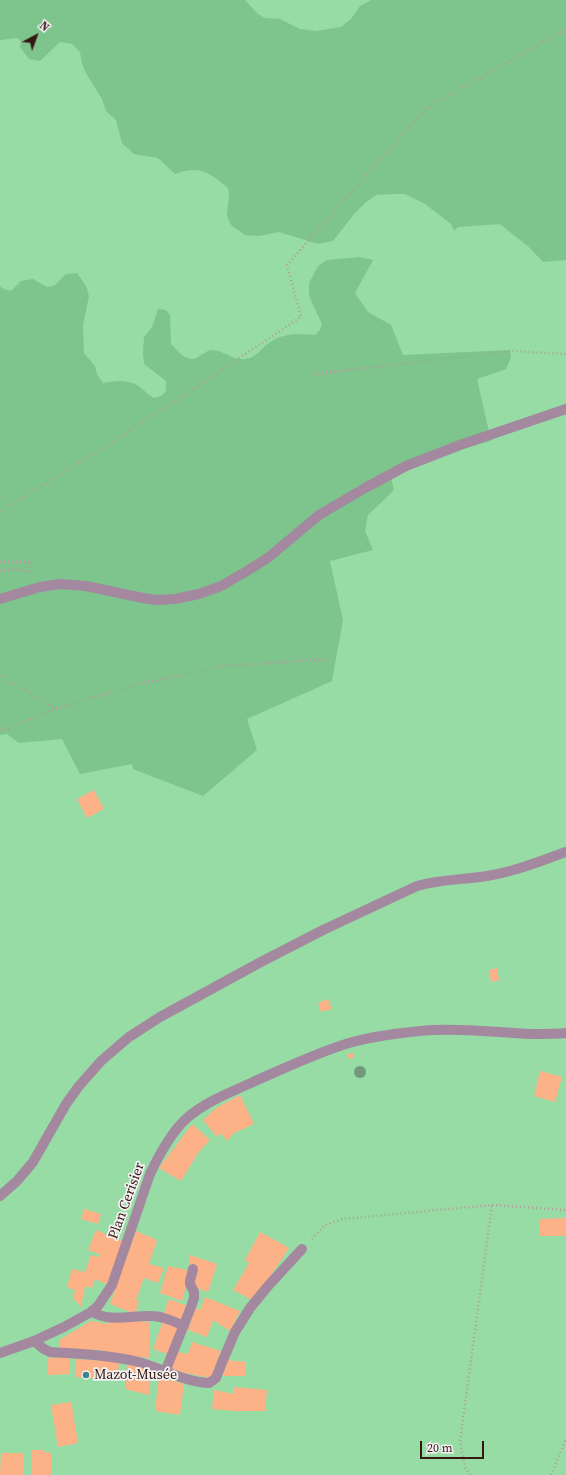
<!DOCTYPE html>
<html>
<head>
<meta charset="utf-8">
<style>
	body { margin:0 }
	#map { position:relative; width:566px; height:1475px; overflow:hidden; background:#f3e0dd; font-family:"Source Serif 4",serif }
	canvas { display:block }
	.north { position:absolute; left:16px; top:16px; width:40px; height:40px; -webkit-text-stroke:3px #f2f2f2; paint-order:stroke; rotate:41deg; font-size:11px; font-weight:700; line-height:16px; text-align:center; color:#371712 }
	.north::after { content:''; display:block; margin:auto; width:14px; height:18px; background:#371712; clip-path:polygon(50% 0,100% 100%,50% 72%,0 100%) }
	.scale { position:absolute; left:420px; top:1441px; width:64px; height:18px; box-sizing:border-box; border:2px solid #371712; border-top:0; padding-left:5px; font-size:12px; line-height:14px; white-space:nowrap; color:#371712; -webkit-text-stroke:3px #f2f2f2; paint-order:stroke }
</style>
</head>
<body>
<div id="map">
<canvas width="566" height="1475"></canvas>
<div class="north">N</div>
<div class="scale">20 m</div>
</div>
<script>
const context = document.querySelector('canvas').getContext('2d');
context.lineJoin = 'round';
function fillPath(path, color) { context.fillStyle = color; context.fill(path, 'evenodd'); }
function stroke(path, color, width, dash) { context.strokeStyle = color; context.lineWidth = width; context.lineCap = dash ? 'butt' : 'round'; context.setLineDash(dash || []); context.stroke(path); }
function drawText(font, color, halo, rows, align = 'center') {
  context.font = font + ' "Source Serif 4",serif'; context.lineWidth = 3.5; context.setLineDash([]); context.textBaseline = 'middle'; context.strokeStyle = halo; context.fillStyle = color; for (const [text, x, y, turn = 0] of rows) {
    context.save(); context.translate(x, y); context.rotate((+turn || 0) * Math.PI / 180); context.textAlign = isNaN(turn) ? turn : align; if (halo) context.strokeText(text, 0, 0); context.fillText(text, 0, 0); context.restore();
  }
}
fillPath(new Path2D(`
	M0,0H566V1475H0Z`), '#97dba5');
fillPath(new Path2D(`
	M0,0H245L258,14L265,18L280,19L300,29L316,31L341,27L351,19L360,6L371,0H566V260L543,262L530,248L500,224L458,227L454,231L451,224L425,204L405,194H393L376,195L365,203L354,214L333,241L318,244L279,232L259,236L245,235L231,225L227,216L229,193L228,188C209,172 199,165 175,174L158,158L134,154L122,143L116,120L106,111L102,99L87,75L82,64L80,52L72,44L60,42L40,61L29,59L20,47L21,42L18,38L0,40Z
	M360,257L373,260L355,293L368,312L391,325L403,355L510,350L511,358L506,369L477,379L491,441L429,458L390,475L394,490L368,515L365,531L373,550L330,561L343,620L332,681L247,719L257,750L203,796L133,769L132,764L80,774L62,739L19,743L7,734L0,735V286L3,289L11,291L21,281L33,279L47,287L54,286L66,274L77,273L86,286L89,296L83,325L84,353L95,366L97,374L103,383C114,381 126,379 137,385C143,389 147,394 154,398L161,396L166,391V381L144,364L143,353L144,337L152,327L158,309L166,310L170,315L171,344C181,354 188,365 201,355C205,353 208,350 212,350C224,350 233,361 245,359C254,358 259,352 265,346C282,332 295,334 315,335L320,330L322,324L312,303L309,294V283L318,266L327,260Z`), '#7ec48d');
fillPath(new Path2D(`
	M94,790L104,809L87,818L77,799Z
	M497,968L499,980L491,982L489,970Z
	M328,999L332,1009L321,1012L318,1003Z
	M353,1053L354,1058L349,1059L347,1054Z
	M540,1071L562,1077L555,1102L534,1096Z
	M240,1095L254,1124L234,1133L227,1141L221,1133L217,1137L203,1120L216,1108Z
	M192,1124L210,1140L198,1153L181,1181L159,1168Z
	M84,1209L101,1214L98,1224L81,1219Z
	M566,1218V1236H540L539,1219Z
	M96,1230L122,1241L108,1285L95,1279L92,1288L85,1286L81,1307L73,1298L75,1290L67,1287L72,1269L85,1272L91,1255L99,1257V1254L88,1250Z
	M136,1231L157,1240L149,1264L164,1268L158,1283L144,1278L136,1300L139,1301L135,1314L110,1304Z
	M260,1232L289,1248L271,1275L252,1300L233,1290L249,1263L245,1260Z
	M190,1255L217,1264L208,1292L191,1286L197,1268L189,1264Z
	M168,1266L191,1271L182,1301L160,1293Z
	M205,1297L240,1311L230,1331L213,1320L207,1337L188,1330L195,1308L200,1310Z
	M169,1299L188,1306L182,1322L163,1316Z
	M110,1319L149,1322L150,1358L106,1355V1351L96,1350L60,1348L59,1340L91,1321L108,1324Z
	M163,1321L180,1327L170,1355L153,1349Z
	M192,1342L221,1351L211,1378L180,1372L170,1368L177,1352L188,1354Z
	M69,1357L70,1374L48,1375L47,1358Z
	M76,1359L119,1362L118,1380L75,1377Z
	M226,1360L246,1362V1376H223Z
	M127,1364L151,1370L149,1395L125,1389Z
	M159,1377L184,1384L180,1415L155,1411Z
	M234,1387L267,1390L265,1411H235L212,1409L214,1390L234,1394Z
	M71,1402L78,1443L58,1447L51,1405Z
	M32,1450H44V1452L51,1453V1475H32Z
	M1,1453H24L23,1475H0Z`), '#fdb186');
stroke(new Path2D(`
	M314,374L512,351L566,354
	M0,512L116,440L301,317L287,265L425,109L566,29
	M0,562H31L29,574
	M0,571L14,569L29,572
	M0,676L56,709L0,731
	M56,709L139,684L224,666L330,659
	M312,1239L325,1225L342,1219L492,1205L566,1210
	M470,1475L465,1467L460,1441L492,1205
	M551,1475L566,1439`), '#b29b97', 2.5, [1, 3]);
stroke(new Path2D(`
	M92,1311C106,1323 133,1315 151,1316C162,1316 173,1321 184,1326
	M34,1341L44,1349L50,1352C80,1354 110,1355 139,1362C162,1368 183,1382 209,1383L216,1378L223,1360L235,1332L250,1308L268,1286L302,1249
	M165,1372L191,1307L194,1298V1292L190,1284V1281L193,1269`), '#a388a0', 10);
stroke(new Path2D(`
	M0,599L40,587L60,584L86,586L143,598L156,600L175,599L199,594L221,586L247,571L269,557L319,515L365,488L406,466L460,445L566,409
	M0,1196L17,1181L33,1162L66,1104L79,1086L101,1061L129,1037L160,1017L259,963L323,930L417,886C440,879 463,880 487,876C514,872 540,861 566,852
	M0,1353L34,1341L64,1327L91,1312L98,1306L112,1285L150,1174C159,1155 171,1132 187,1118C205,1102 231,1092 253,1082C285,1068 316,1053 349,1043C373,1036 407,1032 433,1030C466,1028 499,1033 533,1034C544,1034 555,1034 566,1033`), '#a388a0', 10);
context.fillStyle = '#74987b';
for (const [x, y] of [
	[360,1072]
]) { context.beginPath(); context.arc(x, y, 6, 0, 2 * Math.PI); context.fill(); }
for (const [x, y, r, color] of [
	[86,1375,4,"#3e8490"]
]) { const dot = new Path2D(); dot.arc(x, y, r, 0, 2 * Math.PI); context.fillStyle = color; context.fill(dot); stroke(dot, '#f2f2f2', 1.5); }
drawText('14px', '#371712', '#f2f2f2', [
	["Plan Cerisier",127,1201,-70]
]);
drawText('14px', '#371712', '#f2f2f2', [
	["Mazot-Musée",94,1375]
], 'left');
</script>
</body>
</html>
